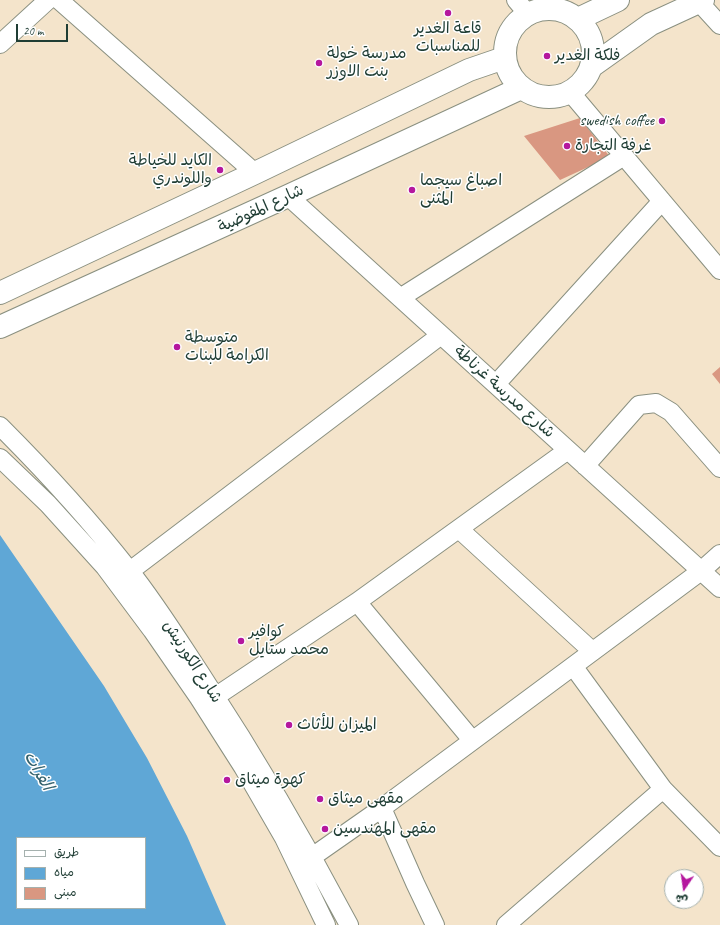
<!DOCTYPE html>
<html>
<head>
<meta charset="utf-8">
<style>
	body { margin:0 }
	#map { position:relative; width:720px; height:925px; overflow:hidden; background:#f4e4cb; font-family:Caveat,"Playpen Sans Arabic",sans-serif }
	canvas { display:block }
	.legend { position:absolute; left:16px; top:837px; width:130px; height:72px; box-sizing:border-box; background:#fff; border:1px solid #a5b1ae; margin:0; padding:5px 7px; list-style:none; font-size:12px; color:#1f3d34 }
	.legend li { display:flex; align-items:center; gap:8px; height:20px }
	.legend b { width:20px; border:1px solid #a5b1ae }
	.north { position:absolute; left:664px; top:869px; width:40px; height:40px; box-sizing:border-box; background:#fff; border:1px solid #a5b1ae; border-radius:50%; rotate:193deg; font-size:11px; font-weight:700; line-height:16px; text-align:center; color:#1f3d34 }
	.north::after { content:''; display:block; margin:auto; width:14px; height:18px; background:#b5179e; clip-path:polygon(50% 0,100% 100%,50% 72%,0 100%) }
	.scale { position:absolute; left:16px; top:24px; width:52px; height:18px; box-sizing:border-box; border:2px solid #1f3d34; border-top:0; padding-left:5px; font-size:12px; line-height:14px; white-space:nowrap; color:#1f3d34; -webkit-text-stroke:3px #fff; paint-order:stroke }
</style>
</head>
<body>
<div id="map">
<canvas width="720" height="925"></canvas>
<ul class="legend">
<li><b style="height:5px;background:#fff"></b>طريق</li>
<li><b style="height:11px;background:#5fa7d6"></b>مياه</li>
<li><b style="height:11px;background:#d99781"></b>مبنى</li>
</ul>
<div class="north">ش</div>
<div class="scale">20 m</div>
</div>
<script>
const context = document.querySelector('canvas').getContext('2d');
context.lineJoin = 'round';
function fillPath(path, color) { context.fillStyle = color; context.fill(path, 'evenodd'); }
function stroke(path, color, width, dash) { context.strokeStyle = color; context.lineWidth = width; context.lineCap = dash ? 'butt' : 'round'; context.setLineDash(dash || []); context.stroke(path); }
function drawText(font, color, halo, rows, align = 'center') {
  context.font = font + ' Caveat,"Playpen Sans Arabic",sans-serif'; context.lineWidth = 3; context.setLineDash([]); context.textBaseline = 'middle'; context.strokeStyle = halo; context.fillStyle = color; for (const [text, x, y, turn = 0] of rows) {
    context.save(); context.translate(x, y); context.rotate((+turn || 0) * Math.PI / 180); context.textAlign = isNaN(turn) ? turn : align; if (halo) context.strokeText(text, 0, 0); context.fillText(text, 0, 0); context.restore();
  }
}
fillPath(new Path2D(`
	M0,535L104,686L147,758L187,836L226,925H0ZM17,838H145V908H17Z`), '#5fa7d6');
fillPath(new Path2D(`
	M580,118L610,157L560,180L524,136Z
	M720,367V384L712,374Z`), '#d99781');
const minor = new Path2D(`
	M59,0L255,173
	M516,0L528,14
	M699,2L720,25
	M0,44L48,0
	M571,93L720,270
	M288,196L720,588
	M400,298L624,156
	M496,384L662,201
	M0,426C45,471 89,519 129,570C156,604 179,641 202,676C255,757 304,840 349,925
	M0,458L48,504L105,567L152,630L199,698L243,767L284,838L326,925
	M585,466L639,405L656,403L671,412L720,468
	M459,529L592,651
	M130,571L441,335
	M357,602L472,740
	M573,666L663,789L720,847
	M215,697L357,602L568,450
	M382,808L415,883L435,925
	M312,857L382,808L701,571L720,554
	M506,925L663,789`);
const major = new Path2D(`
	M505 53a44 44 0 1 1 88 0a44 44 0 1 1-88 0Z
	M578,19L618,0
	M592,66L651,24L703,0
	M0,293L255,173L469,70L504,58
	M0,327L288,196L521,88`);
stroke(minor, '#8a9080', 20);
stroke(major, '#8a9080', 24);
stroke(minor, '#fff', 18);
stroke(major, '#fff', 22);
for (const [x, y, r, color] of [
	[448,13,4,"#b5179e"],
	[547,56,4,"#b5179e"],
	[319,63,4,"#b5179e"],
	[662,121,4,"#b5179e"],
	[567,146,4,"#b5179e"],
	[220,170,4,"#b5179e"],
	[412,190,4,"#b5179e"],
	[177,347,4,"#b5179e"],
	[241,641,4,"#b5179e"],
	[289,725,4,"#b5179e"],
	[227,780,4,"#b5179e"],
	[320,799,4,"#b5179e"],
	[325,829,4,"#b5179e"]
]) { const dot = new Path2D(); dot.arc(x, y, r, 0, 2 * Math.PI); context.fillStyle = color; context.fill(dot); stroke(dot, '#fff', 1.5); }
drawText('16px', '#1f3d34', '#fff', [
	["قاعة الغدير",448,29,"center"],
	["للمناسبات",448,47,"center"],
	["مدرسة خولة",327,54],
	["بنت الاوزر",327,72],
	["فلكة الغدير",555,56],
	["swedish coffee",654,121,"right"],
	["غرفة التجارة",575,146],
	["الكايد للخياطة",212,161,"right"],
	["واللوندري",212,179,"right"],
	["اصباغ سيجما",420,181],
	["المثنى",420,199],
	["متوسطة",185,338],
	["الكرامة للبنات",185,356],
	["كوافير",249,632],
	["محمد ستايل",249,650],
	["الميزان للأثاث",297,725],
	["كهوة ميثاق",235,780],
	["مقهى ميثاق",328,799],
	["مقهى المهندسين",333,829]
], 'left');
drawText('16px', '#1f3d34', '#fff', [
	["شارع المفوضية",261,209,-25],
	["شارع مدرسة غرناطة",504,392,42],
	["شارع الكورنيش",192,662,57]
]);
drawText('italic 17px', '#35626d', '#fff', [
	["الفرات",38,771,61]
]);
</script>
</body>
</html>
